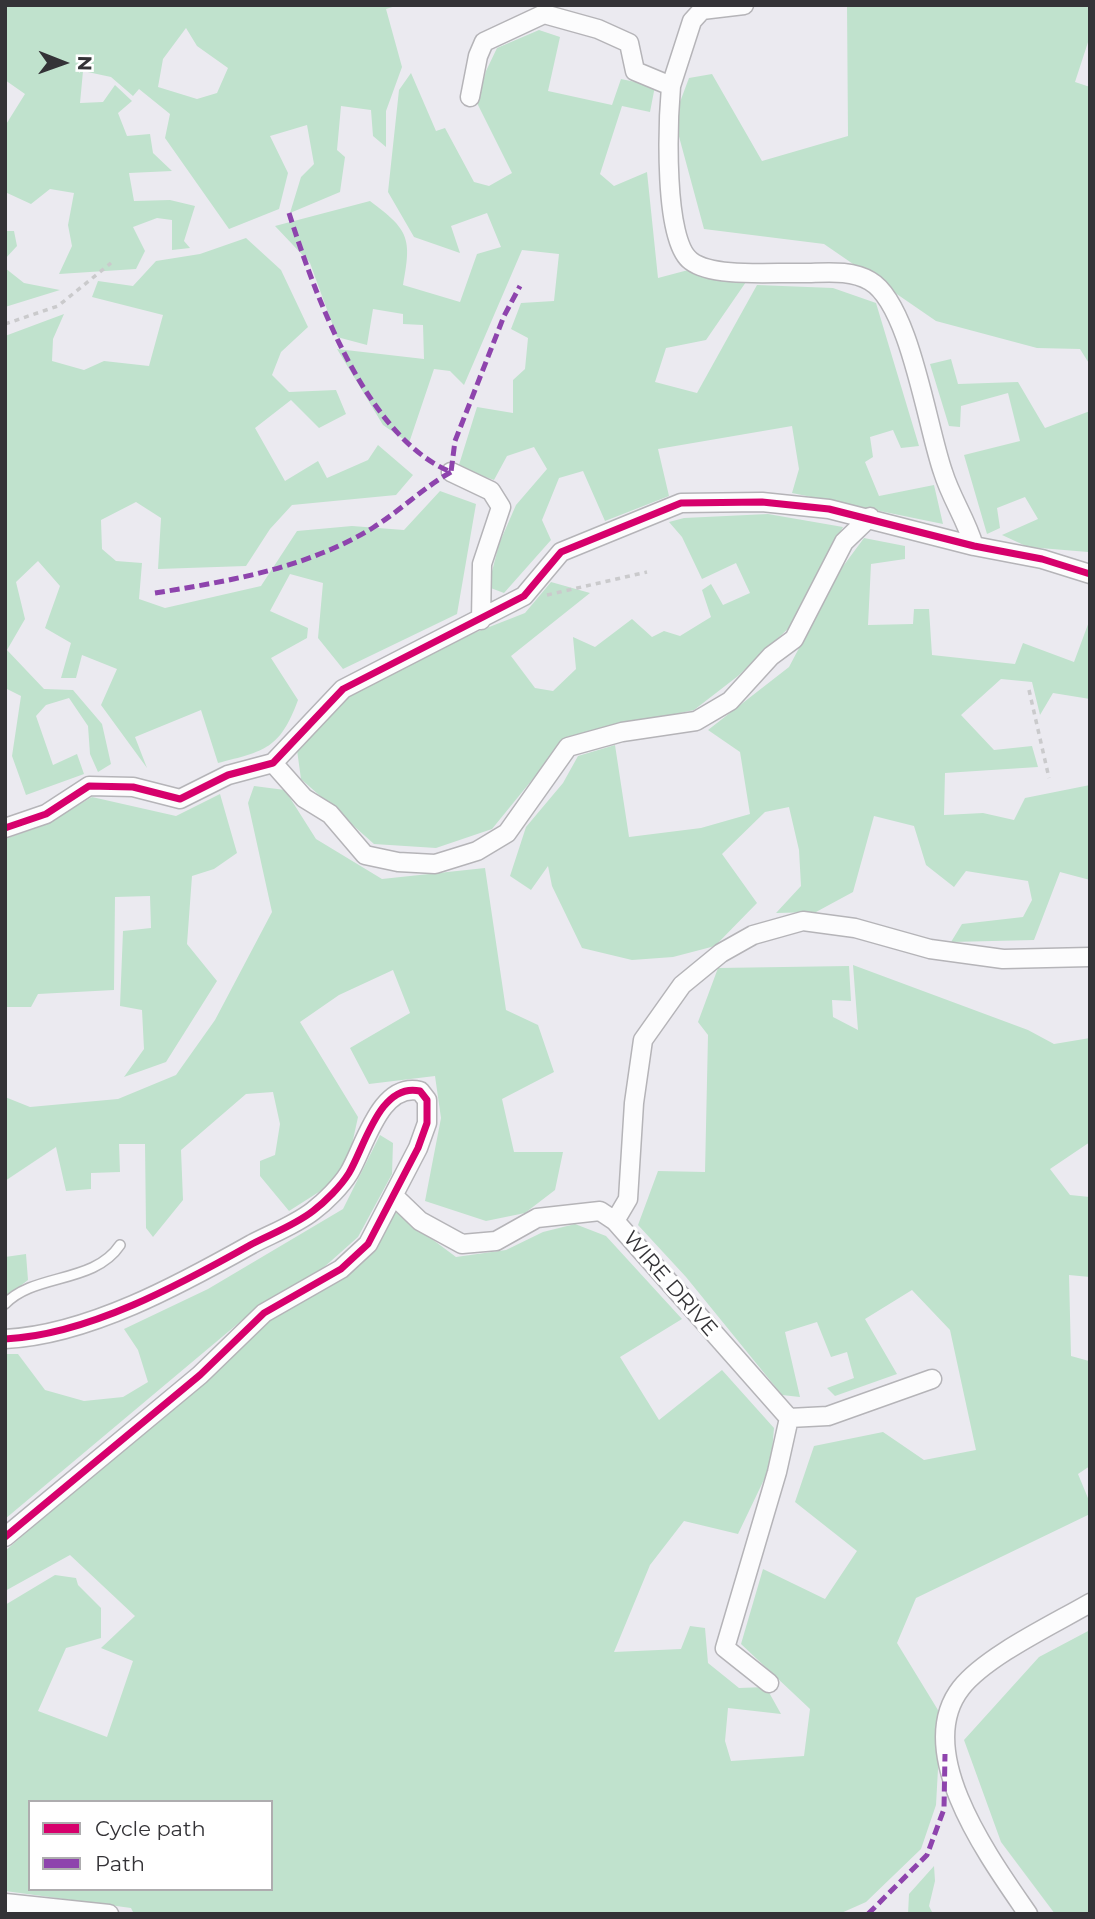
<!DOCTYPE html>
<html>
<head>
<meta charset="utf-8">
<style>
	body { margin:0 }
	#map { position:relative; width:1095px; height:1919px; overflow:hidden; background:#ebeaf0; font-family:Montserrat,sans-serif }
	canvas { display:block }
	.frame { position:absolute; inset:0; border:7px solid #343337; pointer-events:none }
	.legend { position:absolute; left:28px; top:1800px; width:245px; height:91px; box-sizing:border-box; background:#fff; border:2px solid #aeadaf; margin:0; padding:9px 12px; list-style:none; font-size:21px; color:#343337 }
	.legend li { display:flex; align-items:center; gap:14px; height:35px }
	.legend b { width:35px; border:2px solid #aeadaf }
	.north { position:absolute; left:28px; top:28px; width:70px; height:70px; -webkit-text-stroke:5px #fff; paint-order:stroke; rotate:91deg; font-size:19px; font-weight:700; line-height:28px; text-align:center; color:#343337 }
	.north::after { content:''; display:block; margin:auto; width:24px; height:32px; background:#343337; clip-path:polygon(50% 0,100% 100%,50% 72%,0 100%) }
</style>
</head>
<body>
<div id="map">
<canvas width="1095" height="1919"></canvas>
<div class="frame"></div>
<ul class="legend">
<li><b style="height:9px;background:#d6006c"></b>Cycle path</li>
<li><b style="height:9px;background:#8e44ad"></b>Path</li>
</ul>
<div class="north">N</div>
</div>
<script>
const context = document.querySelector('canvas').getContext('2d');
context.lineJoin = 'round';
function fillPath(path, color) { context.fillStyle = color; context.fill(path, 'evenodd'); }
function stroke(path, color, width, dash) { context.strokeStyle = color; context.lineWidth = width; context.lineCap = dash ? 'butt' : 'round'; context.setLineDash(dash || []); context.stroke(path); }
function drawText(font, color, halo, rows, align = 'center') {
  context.font = font + ' Montserrat,sans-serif'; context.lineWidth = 6; context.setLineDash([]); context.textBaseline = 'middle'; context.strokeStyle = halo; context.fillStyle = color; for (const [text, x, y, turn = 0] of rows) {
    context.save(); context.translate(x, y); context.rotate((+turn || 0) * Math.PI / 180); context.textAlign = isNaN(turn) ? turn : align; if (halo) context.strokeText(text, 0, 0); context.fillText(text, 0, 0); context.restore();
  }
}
fillPath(new Path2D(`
	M5,5H399L386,9L402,67L386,111V147L373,136L371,110L341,106L337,150L345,157L340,192L290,213L301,177L314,164L307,125L270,136L288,173L279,209L229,229L165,138L170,114L139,89L133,96L111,77L83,71L80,103L103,102L115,85L132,101L118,113L127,136L150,134L153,153L172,171L129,173L134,201L170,200L195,206L184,241L190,248L172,250V220L157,218L133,227L145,251L136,269L59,274L72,246L68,225L74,193L50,189L31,204L5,192V126L25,94L5,80ZM186,28L197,46L228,68L217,93L197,99L158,87L163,59Z
	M847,5H1090V36L1075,82L1090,87V365L1080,349L1037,348L936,321L824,244L704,229L674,118L689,78L712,74L762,161L848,136Z
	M539,30L560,37L548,91L612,105L621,79L655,86L650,112L622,106L600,174L614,186L647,172L658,278L692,269L746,282L706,340L666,348L655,382L697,393L757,285L833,288L876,303L919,446L901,448L893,430L870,437L873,457L865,462L879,496L934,485L943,524L792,493L799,469L792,426L658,449L669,496L605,521L583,471L559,478L542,520L551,540L504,593L488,587L499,544L516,505L547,469L534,447L507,456L494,480L458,468L477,407L513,413V380L525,369L528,338L511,329L521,303L554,301L559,254L522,250L464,385L450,371L434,369L409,443L383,425L337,349L424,359L423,325L403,324V314L373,309L367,345L337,337L310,263L275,226L370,201C409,230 412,238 403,285L460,302L477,254L501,247L487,213L451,226L460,253L414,237L388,192L399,90L411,73L436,131L445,128L474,182L489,186L512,173L477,103L486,71L497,48Z
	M5,231H14L17,246L5,259Z
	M246,238L281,270L308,327L281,352L272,375L289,392L336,390L346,414L319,428L291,400L255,428L285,481L318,461L327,478L368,460L378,445L413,475L396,495L292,505L270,529L246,566L158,569L161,518L136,502L101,520L102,549L116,561L142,563L139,599L165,608L261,586L297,531L352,526L404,530L440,491L476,504L457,614L343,669L318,638L323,583L290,574L270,611L308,628L307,638L271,658L298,700C280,749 265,751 218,763L201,710L135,737L147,768L101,705L117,669L82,655L76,678H61L71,643L45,628L60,586L38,561L16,582L25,619L7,650L44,689L73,690L102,724L111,764L98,772L90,754L88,726L69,698L46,705L36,716L53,765L77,754L84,774L26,795L12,756L21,696L5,688V336L64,314L53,339L52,361L84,370L104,361L149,366L163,315L92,297L98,281L133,286L156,261L200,254Z
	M5,268L24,283L60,290L5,307Z
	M951,359L958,384L1018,382L1045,428L1090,411L1088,552L1028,547L1002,535L1038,519L1025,497L997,508L1000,528L987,534L964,455L1020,441L1008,393L961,406L960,427L949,426L930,364Z
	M768,514L843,527L792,625L738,676L694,710L567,737L492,829L436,848L374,844L301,779L297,750L352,693L433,649L525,613L551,582L590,593L511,656L535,688L553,691L576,669L573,637L595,647L632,619L652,637L664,631L680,636L711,617L702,590L711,584L723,605L750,593L736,563L702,579L682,537L669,522L684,518Z
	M864,538L905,546V559L871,564L868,625L913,624L914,609H929L932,655L1015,664L1023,643L1074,662L1090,619V699L1053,693L1040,715L1032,682L1001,679L961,715L994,750L1032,746L1038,767L945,773L944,815L983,813L1014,820L1025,798L1090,785V880L1060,872L1034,940L951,942L962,924L1023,917L1032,900L1028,881L966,871L954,887L926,865L914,826L874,816L853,892L816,912L776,913L801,886L799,850L789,807L765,812L722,854L757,903L715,946L673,957L632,960L582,948L552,886L548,866L531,890L510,876L526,827L563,783L578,756L615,745L629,837L701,828L750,814L740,752L708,730L789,667L841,569Z
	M254,786L285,790L316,839L382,879L485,868L506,1010L538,1025L554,1072L502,1099L514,1152H563L555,1190L525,1213L486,1221L425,1201L441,1118L435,1076L369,1084L350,1048L410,1013L393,970L339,995L300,1022L358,1117L351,1149L333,1183L289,1211L260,1176V1161L275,1155L280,1124L273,1092L246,1094L181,1150L183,1200L153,1237L146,1228L145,1144H119L120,1172L91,1173V1189L66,1191L56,1147L5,1181V1097L30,1107L118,1099L176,1075L215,1020L272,912L248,803Z
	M220,794L237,853L214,869L192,876L187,944L217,981L166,1062L124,1077L144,1049L142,1010L120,1006L123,931L151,928L150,896L115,897L114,990L38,994L31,1007H5V839L42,826L92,797L176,816Z
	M853,965L1028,1030L1054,1044L1090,1038V1142L1050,1169L1070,1195L1090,1197V1277L1069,1275L1071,1356L1089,1361L1090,1466L1078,1474L1090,1503V1514L916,1598L897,1643L941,1715L936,1805L921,1849L866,1902L839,1914H134L131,1908L5,1891V1605L55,1575L76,1578L78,1585L101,1608V1638L66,1648L38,1711L107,1737L133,1661L101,1648L135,1616L70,1555L5,1591V1551L275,1316L344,1277L393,1210L456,1257L506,1250L543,1232L575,1224L606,1236L682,1319L620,1357L659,1420L722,1370L774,1428L771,1465L738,1534L684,1521L650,1565L614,1652L681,1649L690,1626L705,1628L708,1663L739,1688L766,1687L781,1714L728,1708L725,1741L731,1761L804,1756L810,1709L741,1644L763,1569L825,1599L857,1551L795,1502L814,1446L883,1432L924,1460L976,1450L950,1330L912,1290L865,1319L897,1374L835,1396L827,1388L854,1378L847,1352L831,1357L817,1322L785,1332L800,1397L782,1395L686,1277L638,1225L658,1171L705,1172L708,1035L698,1022L718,968L849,966L851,1001L832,1000L833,1017L858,1030ZM30,1802H271V1889H30Z
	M380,1135L393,1143L392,1174L358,1237L322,1269L247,1316L5,1519V1354H18L45,1390L84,1401L123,1397L148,1382L138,1350L124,1329L208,1289L343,1209Z
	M26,1254L28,1280L5,1298V1257Z
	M1090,1630V1914H1055L1001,1842L964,1740L1039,1657Z
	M934,1866L935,1881L929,1906L933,1914H908L909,1894Z`), '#c0e2cd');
const lane = new Path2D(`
	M5,1304C34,1273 94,1284 120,1245`);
const street = new Path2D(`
	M671,86L692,21L702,10L744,5
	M470,97L478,56L484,42L544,14L598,29L629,43L635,71L671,86C668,121 663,241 691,261C713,278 774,272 802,273C824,273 850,269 870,281C910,304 927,427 943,472C951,498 966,519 974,546
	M451,472L491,491L501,507L482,564L481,620
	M273,763L304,798L330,814L365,855L398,862L435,864L477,851L507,833L568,747L622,732L696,721L730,701L771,656L794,639L844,542L870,517
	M5,828L46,814L89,786L133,787L180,799L228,775L273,763L343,689L524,596L561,552L681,503L762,502L829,509L974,546L1042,559L1090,574
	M394,1196L420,1221L462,1244L496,1241L537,1218L600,1211L615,1221L789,1418L828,1416L932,1379
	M615,1221L628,1199L634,1103L643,1040L682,985L721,953L753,935L803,921L855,928L930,949L1003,959L1090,957
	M5,1339C88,1335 181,1284 252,1244C271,1234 295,1225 313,1211C325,1202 341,1186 349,1173C365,1146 380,1082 420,1091L427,1100V1123L418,1148L368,1244L341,1269L264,1313L200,1375L5,1537
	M769,1683L725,1648L777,1472L789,1418
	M5,1903L109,1914
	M1028,1914C991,1860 911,1752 961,1688C986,1656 1054,1624 1090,1603`);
stroke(lane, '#b5b4b8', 12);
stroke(street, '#b5b4b8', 21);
stroke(new Path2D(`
	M5,324L58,306L111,263
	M547,595L647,572
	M1029,690L1049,778`), '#cacacc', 3.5, [5, 5]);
stroke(lane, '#fcfcfd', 9);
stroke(street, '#fcfcfd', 18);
stroke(new Path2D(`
	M289,213C315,295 366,437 451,472L455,441L504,316L520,286
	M155,593C230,581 308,568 374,527C401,510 423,488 451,472
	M868,1914L927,1855L944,1809L945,1754`), '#8e44ad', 5, [10, 5]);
stroke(new Path2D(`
	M5,828L46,814L89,786L133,787L180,799L228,775L273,763L343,689L524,596L561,552L681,503L762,502L829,509L974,546L1042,559L1090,574
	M5,1339C88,1335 181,1284 252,1244C271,1234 295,1225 313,1211C325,1202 341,1186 349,1173C365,1146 380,1082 420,1091L427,1100V1123L418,1148L368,1244L341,1269L264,1313L200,1375L5,1537`), '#d6006c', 7);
drawText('21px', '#343337', '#fff', [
	["WIRE DRIVE",670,1284,49]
]);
</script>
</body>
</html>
